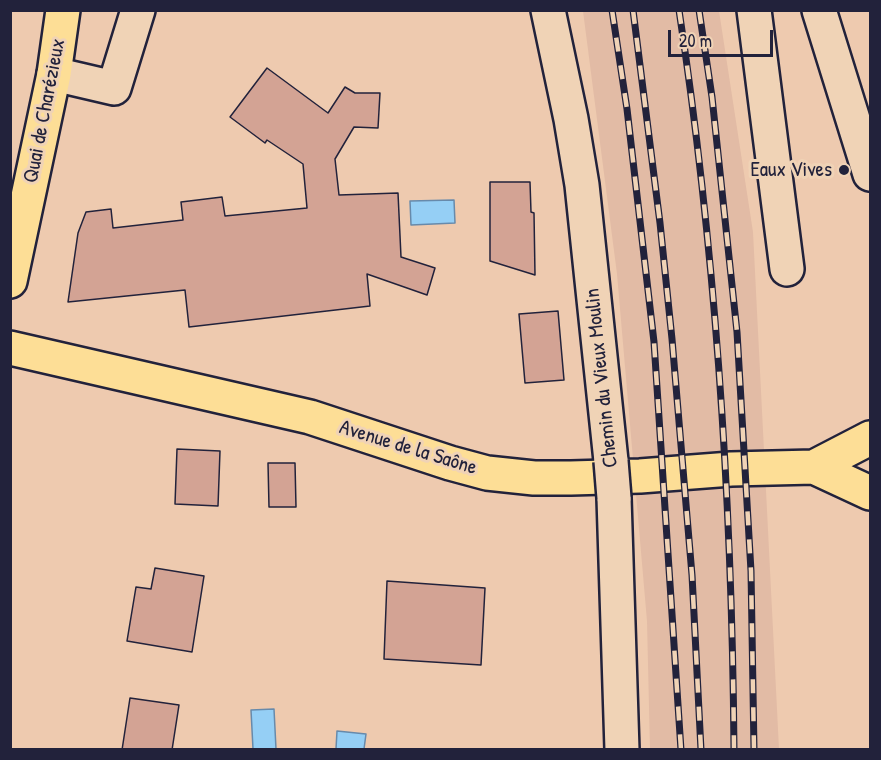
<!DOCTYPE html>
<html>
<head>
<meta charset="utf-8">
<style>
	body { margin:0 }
	#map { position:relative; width:881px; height:760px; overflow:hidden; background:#eecaaf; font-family:"Patrick Hand",sans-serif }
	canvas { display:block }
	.frame { position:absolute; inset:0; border:12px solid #22223b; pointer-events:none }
	.scale { position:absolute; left:668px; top:30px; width:105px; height:27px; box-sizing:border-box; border:3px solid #22223b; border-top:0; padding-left:8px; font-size:18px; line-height:21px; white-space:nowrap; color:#22223b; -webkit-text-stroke:4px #f0d3b6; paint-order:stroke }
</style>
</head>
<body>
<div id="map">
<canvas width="881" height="760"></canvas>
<div class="frame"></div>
<div class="scale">20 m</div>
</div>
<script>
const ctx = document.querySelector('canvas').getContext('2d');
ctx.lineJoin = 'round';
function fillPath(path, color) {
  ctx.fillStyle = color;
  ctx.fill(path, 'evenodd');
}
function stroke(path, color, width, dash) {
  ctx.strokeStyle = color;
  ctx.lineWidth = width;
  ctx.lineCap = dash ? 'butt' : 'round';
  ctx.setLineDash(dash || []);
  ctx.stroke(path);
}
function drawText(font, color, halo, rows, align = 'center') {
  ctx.font = font + ' "Patrick Hand",sans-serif';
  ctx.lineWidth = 6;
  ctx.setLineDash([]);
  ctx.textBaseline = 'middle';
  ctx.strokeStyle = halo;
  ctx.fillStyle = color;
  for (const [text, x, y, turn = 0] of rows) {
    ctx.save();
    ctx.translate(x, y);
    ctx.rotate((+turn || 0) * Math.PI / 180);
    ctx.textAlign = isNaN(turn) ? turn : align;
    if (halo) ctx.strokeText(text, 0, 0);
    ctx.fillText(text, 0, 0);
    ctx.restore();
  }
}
const built = new Path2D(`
	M 583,11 L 719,11 L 753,232 L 779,749 L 650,749 L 647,621 L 617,274 Z`);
const water = new Path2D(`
	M 454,200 L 455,223 L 411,225 L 410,201 Z
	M 274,709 L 276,749 L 253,749 L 251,710 Z
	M 337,731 L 366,734 L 364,749 L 336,749 Z`);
const building = new Path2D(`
	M 267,68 L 328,113 L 345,87 L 355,93 L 380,93 L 378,128 L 354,127 L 335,159 L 339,195 L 398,193 L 401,257 L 435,268 L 427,295 L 367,274 L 370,306 L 189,327 L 185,290 L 68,302 L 78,233 L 86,212 L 111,209 L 113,228 L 183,220 L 181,202 L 222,197 L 225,216 L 307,208 L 303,164 L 267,140 L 265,143 L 230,117 Z
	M 490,182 L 530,182 L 531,212 L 534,213 L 535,275 L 490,261 Z
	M 558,311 L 564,380 L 525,383 L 519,314 Z
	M 177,449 L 220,451 L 218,506 L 175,504 Z
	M 268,463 L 295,463 L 296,507 L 269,507 Z
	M 155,568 L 204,576 L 192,652 L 127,641 L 136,587 L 151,589 Z
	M 387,581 L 485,588 L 481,665 L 384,659 Z
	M 130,698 L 179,705 L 172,750 L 122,750 Z`);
const minor = new Path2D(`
	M 548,10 L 571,119 L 582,185 L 611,461
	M 754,10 L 787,269
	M 819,10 L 870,174
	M 54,74 L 114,88 L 138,10
	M 614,498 L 622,750`);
const major = new Path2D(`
	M 10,281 L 54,74 L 63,10
	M 10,348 L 310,417 L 450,463 L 487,473 L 534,478 L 571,478 L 640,476 L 731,469 L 814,467 L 870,493
	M 814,467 L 870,438`);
const rail = new Path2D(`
	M 612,10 L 627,109 L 654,342 L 681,750
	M 633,10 L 660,223 L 672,339 L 692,575 L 701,750
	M 679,10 C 716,255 732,502 734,750
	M 699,10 L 712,97 L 737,332 L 751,571 L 754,750`);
const minorBridge = new Path2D(`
	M 611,461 L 614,498`);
const markers = [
	[844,170,6,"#22223b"]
];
const streetNames = [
	["Quai de Charézieux",45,111,-79],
	["Chemin du Vieux Moulin",602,378,-96],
	["Avenue de la Saône",408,448,17]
];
const poiNames = [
	["Eaux Vives",832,170]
];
fillPath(built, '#e2bba5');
fillPath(water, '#95cff5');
stroke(water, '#678aab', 1.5);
fillPath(building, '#d3a394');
stroke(building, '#22223b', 1.5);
stroke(minor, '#22223b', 38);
stroke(major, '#22223b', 38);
stroke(minor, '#f0d3b6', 33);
stroke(major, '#fdde96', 33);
stroke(rail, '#22223b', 7);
stroke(rail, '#f0d3b6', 4.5, [14]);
stroke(minorBridge, '#22223b', 38, []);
stroke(minorBridge, '#f0d3b6', 33);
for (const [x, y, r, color] of markers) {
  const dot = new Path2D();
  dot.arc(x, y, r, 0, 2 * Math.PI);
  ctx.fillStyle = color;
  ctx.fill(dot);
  stroke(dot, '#f0d3b6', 2);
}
drawText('21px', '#22223b', '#f0d3b6', streetNames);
drawText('21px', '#22223b', '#f0d3b6', poiNames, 'right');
</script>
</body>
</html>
